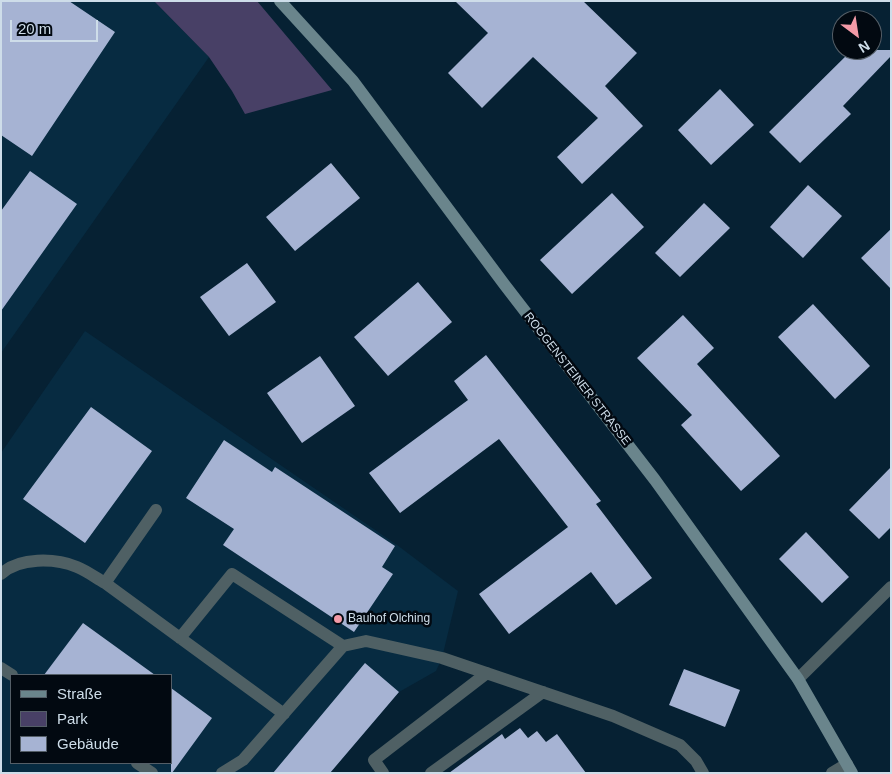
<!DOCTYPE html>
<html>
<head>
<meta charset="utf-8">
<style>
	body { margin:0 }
	#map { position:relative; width:892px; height:774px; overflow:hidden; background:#062133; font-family:Arial,sans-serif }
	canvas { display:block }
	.frame { position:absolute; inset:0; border:2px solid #cedde9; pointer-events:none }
	.legend { position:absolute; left:10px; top:674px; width:162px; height:90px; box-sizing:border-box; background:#020911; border:1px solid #545e67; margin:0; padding:6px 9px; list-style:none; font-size:15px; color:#cedde9 }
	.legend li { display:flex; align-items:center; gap:10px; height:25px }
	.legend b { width:25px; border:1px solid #545e67 }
	.north { position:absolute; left:832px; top:10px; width:50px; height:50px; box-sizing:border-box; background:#020911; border:1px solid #545e67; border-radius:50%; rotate:149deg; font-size:14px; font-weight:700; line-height:20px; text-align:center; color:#cedde9 }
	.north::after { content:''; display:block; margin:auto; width:18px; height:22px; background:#f39aa7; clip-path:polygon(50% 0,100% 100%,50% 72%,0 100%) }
	.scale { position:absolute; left:10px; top:20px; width:88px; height:22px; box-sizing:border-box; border:2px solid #cedde9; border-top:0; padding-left:6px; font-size:15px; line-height:18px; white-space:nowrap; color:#cedde9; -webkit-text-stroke:4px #020911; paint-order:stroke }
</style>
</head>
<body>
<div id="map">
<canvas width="892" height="774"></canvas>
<div class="frame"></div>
<ul class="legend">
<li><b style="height:6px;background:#6a858c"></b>Straße</li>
<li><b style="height:14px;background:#484066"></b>Park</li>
<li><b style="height:14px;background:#a6b3d3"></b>Gebäude</li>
</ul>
<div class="north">N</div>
<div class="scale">20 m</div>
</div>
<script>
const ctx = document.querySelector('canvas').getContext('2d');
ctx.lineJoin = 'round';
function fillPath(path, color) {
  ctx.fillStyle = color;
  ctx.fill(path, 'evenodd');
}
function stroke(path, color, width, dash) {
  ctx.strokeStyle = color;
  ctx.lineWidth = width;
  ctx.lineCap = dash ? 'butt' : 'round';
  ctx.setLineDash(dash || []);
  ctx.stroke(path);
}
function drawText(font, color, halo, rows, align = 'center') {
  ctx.font = font + ' Arial,sans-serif';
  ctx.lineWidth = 5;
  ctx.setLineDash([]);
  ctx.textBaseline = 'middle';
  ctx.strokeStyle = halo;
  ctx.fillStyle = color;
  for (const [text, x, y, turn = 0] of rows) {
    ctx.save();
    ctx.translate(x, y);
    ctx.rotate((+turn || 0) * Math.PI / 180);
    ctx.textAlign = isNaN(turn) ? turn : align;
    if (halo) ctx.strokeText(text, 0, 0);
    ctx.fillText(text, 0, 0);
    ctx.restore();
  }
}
const built = new Path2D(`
	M 1,1 L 154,1 L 209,57 L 1,353 Z
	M 85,331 L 397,545 L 458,591 L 442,658 L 436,671 L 399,692 L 330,773 L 1,773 L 1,453 ZM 11,675 L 171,675 L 171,763 L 11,763 Z`);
const green = new Path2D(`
	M 154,1 L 257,1 L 332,90 L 245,114 L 232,91 L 209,57 Z`);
const building = new Path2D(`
	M 1,1 L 69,1 L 115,32 L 32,156 L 1,135 Z
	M 455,1 L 583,1 L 637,53 L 605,86 L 643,126 L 582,184 L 557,157 L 598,118 L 533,57 L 482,108 L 448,73 L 488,33 Z
	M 852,50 L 891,50 L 891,56 L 843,106 L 851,114 L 800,163 L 769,132 Z
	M 720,89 L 754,125 L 711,165 L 678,130 Z
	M 331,163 L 360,198 L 295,251 L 266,217 Z
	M 30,171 L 77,204 L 1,311 L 1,211 Z
	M 808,185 L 842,216 L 803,258 L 770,227 Z
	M 612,193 L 644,227 L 572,294 L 540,260 Z
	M 704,203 L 730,228 L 680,277 L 655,253 Z
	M 891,229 L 891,289 L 861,258 Z
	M 247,263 L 276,302 L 229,336 L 200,297 Z
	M 418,282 L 452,322 L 388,376 L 354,337 Z
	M 813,304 L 870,366 L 835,399 L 778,337 Z
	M 683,315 L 714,348 L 697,364 L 780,456 L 741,491 L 681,425 L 692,415 L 637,358 Z
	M 486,355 L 601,501 L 596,504 L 652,578 L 616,605 L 591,572 L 509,634 L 479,594 L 568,527 L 499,439 L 400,513 L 369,473 L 468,400 L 454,381 Z
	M 320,356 L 355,406 L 302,443 L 267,393 Z
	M 91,407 L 152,451 L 85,543 L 23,499 Z
	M 224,440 L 272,472 L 275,467 L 395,546 L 382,567 L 393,574 L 354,632 L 223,545 L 234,529 L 186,498 Z
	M 891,467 L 891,527 L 879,539 L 849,510 Z
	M 806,532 L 849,577 L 822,603 L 779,559 Z
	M 83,623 L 155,675 L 44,675 Z
	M 365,663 L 399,692 L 330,773 L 273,773 Z
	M 684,669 L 740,690 L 725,727 L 669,705 Z
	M 171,688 L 212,718 L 172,773 L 171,773 Z
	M 520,728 L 528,738 L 537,731 L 546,742 L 557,734 L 586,773 L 449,773 L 502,734 L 505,739 Z`);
const lane = new Path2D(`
	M 156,510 L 105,583 L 284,714
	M 1,574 C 19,557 55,558 77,567 C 87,571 96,578 105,583
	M 180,638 L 232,574 L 343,646
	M 1,668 L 12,675
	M 137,763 L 152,773
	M 222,773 L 243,760 L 343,646 L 366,641 L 442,658 L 613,716 L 680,745 L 696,761 L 703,773
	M 383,773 L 374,760 L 487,673
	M 431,773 L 543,692`);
const street = new Path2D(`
	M 798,679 L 891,587
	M 832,773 L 847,764`);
const secondary = new Path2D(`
	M 280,1 L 353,81 L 504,284 L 655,480 L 798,679 L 852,773`);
const markers = [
	[338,619,5,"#f39aa7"]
];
const streetNames = [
	["ROGGENSTEINER STRASSE",577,379,52]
];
const poiNames = [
	["Bauhof Olching",348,619]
];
fillPath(built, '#072b41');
fillPath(green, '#484066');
fillPath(building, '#a6b3d3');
stroke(lane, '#4f6064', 12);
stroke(street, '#4f6064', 12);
stroke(secondary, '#6a858c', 12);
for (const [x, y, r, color] of markers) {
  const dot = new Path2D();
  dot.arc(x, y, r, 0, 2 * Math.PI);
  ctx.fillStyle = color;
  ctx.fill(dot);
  stroke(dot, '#020911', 2);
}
drawText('12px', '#cedde9', '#020911', streetNames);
drawText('12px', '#cedde9', '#020911', poiNames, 'left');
</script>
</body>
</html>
